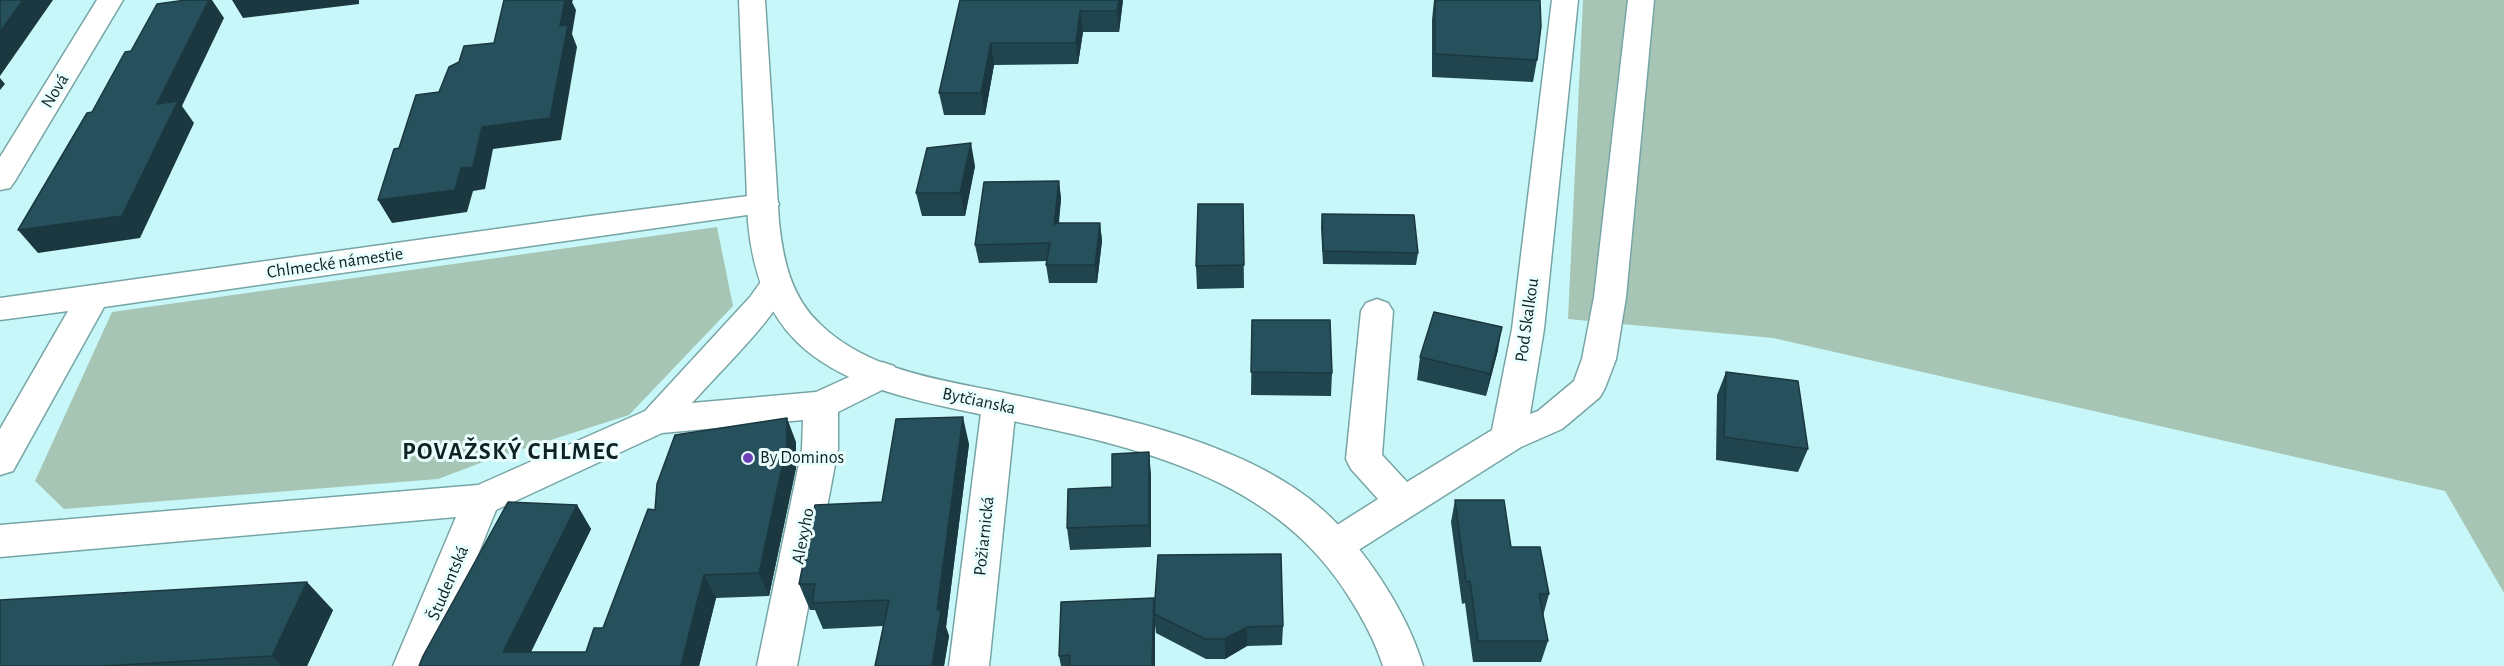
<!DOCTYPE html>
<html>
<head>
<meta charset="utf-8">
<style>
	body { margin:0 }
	canvas { display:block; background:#c7f7f8 }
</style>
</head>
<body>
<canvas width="2504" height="666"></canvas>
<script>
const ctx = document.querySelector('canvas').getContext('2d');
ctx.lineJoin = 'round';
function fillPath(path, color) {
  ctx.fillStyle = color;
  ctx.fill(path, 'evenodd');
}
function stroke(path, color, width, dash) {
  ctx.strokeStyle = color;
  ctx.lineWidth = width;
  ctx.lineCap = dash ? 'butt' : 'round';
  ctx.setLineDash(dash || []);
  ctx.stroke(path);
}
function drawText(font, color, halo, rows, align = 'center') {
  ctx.font = font + ' "Alegreya Sans",sans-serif';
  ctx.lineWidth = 6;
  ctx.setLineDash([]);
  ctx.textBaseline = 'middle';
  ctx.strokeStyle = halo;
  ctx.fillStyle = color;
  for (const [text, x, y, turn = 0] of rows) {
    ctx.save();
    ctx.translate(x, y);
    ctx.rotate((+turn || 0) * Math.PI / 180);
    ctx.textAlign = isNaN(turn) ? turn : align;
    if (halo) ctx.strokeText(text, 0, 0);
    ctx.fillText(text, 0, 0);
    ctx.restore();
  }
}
const green = new Path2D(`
	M 1583,0 L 2504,0 L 2504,593 L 2445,491 L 1773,338 L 1568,319 Z
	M 717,227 L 733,306 L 629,415 L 491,459 L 438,479 L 64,509 L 35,481 L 112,312 Z`);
const minor = new Path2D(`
	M 97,0 L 123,0 L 15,181 L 10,188 L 0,190 L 0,157 Z
	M 1552,0 L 1578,0 L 1544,329 L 1530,414 L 1538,411 L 1574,381 L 1582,359 L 1594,297 L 1628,0 L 1654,0 L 1626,297 L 1616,359 L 1605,388 L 1600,397 L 1562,429 L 1521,447 L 1349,556 L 1336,561 L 1323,556 L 1317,545 L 1323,534 L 1378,499 L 1351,469 L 1346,459 L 1361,311 L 1366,303 L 1377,299 L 1388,303 L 1393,311 L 1382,455 L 1407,482 L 1492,430 L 1512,329 Z
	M 764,194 L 775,197 L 779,204 L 775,211 L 104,307 L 13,471 L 0,475 L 0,429 L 68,311 L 0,320 L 0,298 L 590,216 Z
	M 776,273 L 787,276 L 792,284 C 766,328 726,365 692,403 L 816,392 L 882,362 L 894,366 L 899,375 L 894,384 L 838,412 L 838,449 L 797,666 L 757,666 L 802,449 L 803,420 L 662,433 L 496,510 L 433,666 L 393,666 L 456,517 L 0,557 L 0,525 L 478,485 L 645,411 L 750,297 L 765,276 Z
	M 999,392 L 1011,396 L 1016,405 L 989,666 L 949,666 L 982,405 L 987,396 Z`);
const major = new Path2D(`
	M 739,0 L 765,0 L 779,222 C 783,260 791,297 820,324 C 866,369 935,379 995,391 C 1099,413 1244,438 1324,511 C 1347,532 1365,555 1382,581 C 1399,607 1414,636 1423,666 L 1383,666 C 1375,641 1363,619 1349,597 C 1268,465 1109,442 970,412 C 912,400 840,385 796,341 C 764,309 752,265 748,222 Z`);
const wall = new Path2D(`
	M 960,0 L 1123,0 L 1119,32 L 1083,32 L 1078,64 L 994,65 L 985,115 L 944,115 L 939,93 Z
	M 1434,0 L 1537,60 L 1533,82 L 1432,77 L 1432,20 Z
	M 975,166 L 965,216 L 922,216 L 916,193 Z
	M 1059,181 L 1061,199 L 1059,223 L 1100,223 L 1102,241 L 1097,283 L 1049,283 L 1046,265 L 1047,261 L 979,263 L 975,245 Z
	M 1243,204 L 1244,288 L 1197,289 L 1196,266 Z
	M 1322,214 L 1418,253 L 1416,265 L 1323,264 L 1321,227 Z
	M 1252,320 L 1332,373 L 1331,396 L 1251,395 Z
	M 1498,350 L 1486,396 L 1417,380 L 1420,357 Z
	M 1726,372 L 1808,449 L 1798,472 L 1716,460 L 1717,395 Z
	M 796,442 L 796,468 L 769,596 L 716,598 L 699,666 L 419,666 L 577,505 L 591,529 L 531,652 L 586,652 L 603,628 L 655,510 Z
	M 969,444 L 946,627 L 949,636 L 944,666 L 875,666 L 883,626 L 823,629 L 815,610 L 810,610 L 799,584 L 882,502 Z
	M 1151,474 L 1151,547 L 1070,550 L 1067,528 L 1112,487 Z
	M 1455,500 L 1549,594 L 1543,616 L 1548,641 L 1541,662 L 1473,662 L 1465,603 L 1462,604 L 1451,522 Z
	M 1154,598 L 1155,607 L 1283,626 L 1282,645 L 1247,646 L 1225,659 L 1206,659 L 1156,633 L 1155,625 L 1155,666 L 1061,666 L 1059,656 Z
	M 333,610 L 307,666 L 0,666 Z`);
const shadedWall = new Path2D(`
	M 23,0 L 53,0 L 0,76 L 0,32 Z
	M 209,0 L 212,0 L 224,18 L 182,106 L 194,123 L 140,238 L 38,253 L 18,230 L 157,104 Z
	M 232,0 L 359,0 L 359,4 L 243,18 Z
	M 565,0 L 573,0 L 572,2 L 576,10 L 572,34 L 577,47 L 561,140 L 493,149 L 485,189 L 473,191 L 467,212 L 392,223 L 378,200 L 461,168 L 482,127 L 560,26 Z
	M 1119,0 L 1123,0 L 1119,32 L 1117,11 Z
	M 1080,11 L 1083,32 L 1078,64 L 1076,43 Z
	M 991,43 L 994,65 L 985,115 L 981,93 Z
	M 0,78 L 5,84 L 0,90 Z
	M 971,143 L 975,166 L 965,216 L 960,193 Z
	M 1059,181 L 1061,199 L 1056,243 L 1054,225 Z
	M 1100,223 L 1102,241 L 1097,283 L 1095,265 Z
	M 1502,327 L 1498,350 L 1486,396 L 1490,374 Z
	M 963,417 L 969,444 L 946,627 L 949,636 L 944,666 L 932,666 L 937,610 Z
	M 787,418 L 796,442 L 796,468 L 769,596 L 759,573 Z
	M 1149,452 L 1151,474 L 1151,547 L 1149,525 Z
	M 577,505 L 591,529 L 524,666 L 503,652 Z
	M 704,575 L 716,598 L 699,666 L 681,666 Z
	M 307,582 L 333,610 L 307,666 L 282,666 L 272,656 Z
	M 1154,598 L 1156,614 L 1154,614 L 1155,625 L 1155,666 L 1152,666 Z
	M 1247,627 L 1247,646 L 1225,659 L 1225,639 Z`);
const building = new Path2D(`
	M 0,0 L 23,0 L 0,32 Z
	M 186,0 L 209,0 L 157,104 L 178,101 L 122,216 L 18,230 L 87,113 L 92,112 L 125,52 L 131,51 L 157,4 Z
	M 504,0 L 565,0 L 560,26 L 568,25 L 550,118 L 482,127 L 473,167 L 461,168 L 455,190 L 378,200 L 394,149 L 399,148 L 416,95 L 439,92 L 449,67 L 459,62 L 464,46 L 494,43 Z
	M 960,0 L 1119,0 L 1117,11 L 1080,11 L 1076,43 L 991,43 L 981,93 L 939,93 Z
	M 1435,0 L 1540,0 L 1541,26 L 1537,60 L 1435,54 Z
	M 971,143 L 960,193 L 916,193 L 927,148 Z
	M 1059,181 L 1054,225 L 1054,223 L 1100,223 L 1095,265 L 1046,265 L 1050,243 L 975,245 L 984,182 Z
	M 1198,204 L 1243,204 L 1244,265 L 1196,266 Z
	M 1322,214 L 1414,215 L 1418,253 L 1323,251 Z
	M 1434,312 L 1502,327 L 1490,374 L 1420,357 Z
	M 1252,320 L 1330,320 L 1332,373 L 1251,372 Z
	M 1726,372 L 1798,381 L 1808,449 L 1724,437 Z
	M 963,417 L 937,610 L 941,610 L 932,666 L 875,666 L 889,600 L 812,603 L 815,584 L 799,584 L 815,505 L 882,502 L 896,419 Z
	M 787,418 L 787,445 L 759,573 L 704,575 L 681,666 L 419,666 L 423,656 L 508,502 L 577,505 L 503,652 L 586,652 L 594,628 L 603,628 L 648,509 L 655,510 L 657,484 L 675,435 Z
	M 1149,452 L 1149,525 L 1067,528 L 1068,489 L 1112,487 L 1112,454 Z
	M 1455,500 L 1504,500 L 1511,547 L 1540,547 L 1549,594 L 1539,594 L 1548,641 L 1478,641 L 1470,581 L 1466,582 Z
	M 1281,554 L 1283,626 L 1247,627 L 1225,639 L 1205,639 L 1154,614 L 1158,555 Z
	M 307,582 L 272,656 L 104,666 L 0,666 L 0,600 Z
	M 1154,598 L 1152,666 L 1069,666 L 1070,655 L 1059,656 L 1061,602 Z`);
const markers = [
	[748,458,6,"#6b40b7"]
];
const streetNames = [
	["Nová",55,91,-59],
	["Chlmecké námestie",335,263,-8],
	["Pod Skalkou",1527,320,-82],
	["Bytčianska",979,401,12],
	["Alexyho",803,536,-79],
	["Požiarnická",984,536,-84],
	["Študentská",448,583,-67]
];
const poiNames = [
	["By Dominos",760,458]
];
const districtNames = [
	["POVAŽSKÝ CHLMEC",511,452]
];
fillPath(green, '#a7c5b4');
stroke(minor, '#77a5a6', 3);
stroke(major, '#77a5a6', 3);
fillPath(minor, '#fff');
fillPath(major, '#fff');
fillPath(wall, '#21454e');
fillPath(shadedWall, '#1b3840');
fillPath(building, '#26505b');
stroke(building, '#1b3840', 1.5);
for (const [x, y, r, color] of markers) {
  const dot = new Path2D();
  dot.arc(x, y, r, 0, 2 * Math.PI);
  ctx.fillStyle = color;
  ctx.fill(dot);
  stroke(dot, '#ebfefe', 2);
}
drawText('18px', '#0f2223', '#ebfefe', streetNames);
drawText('18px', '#0f2223', '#ebfefe', poiNames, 'left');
ctx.letterSpacing = '1.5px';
drawText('bold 24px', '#0f2223', '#ebfefe', districtNames);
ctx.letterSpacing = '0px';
</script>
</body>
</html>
